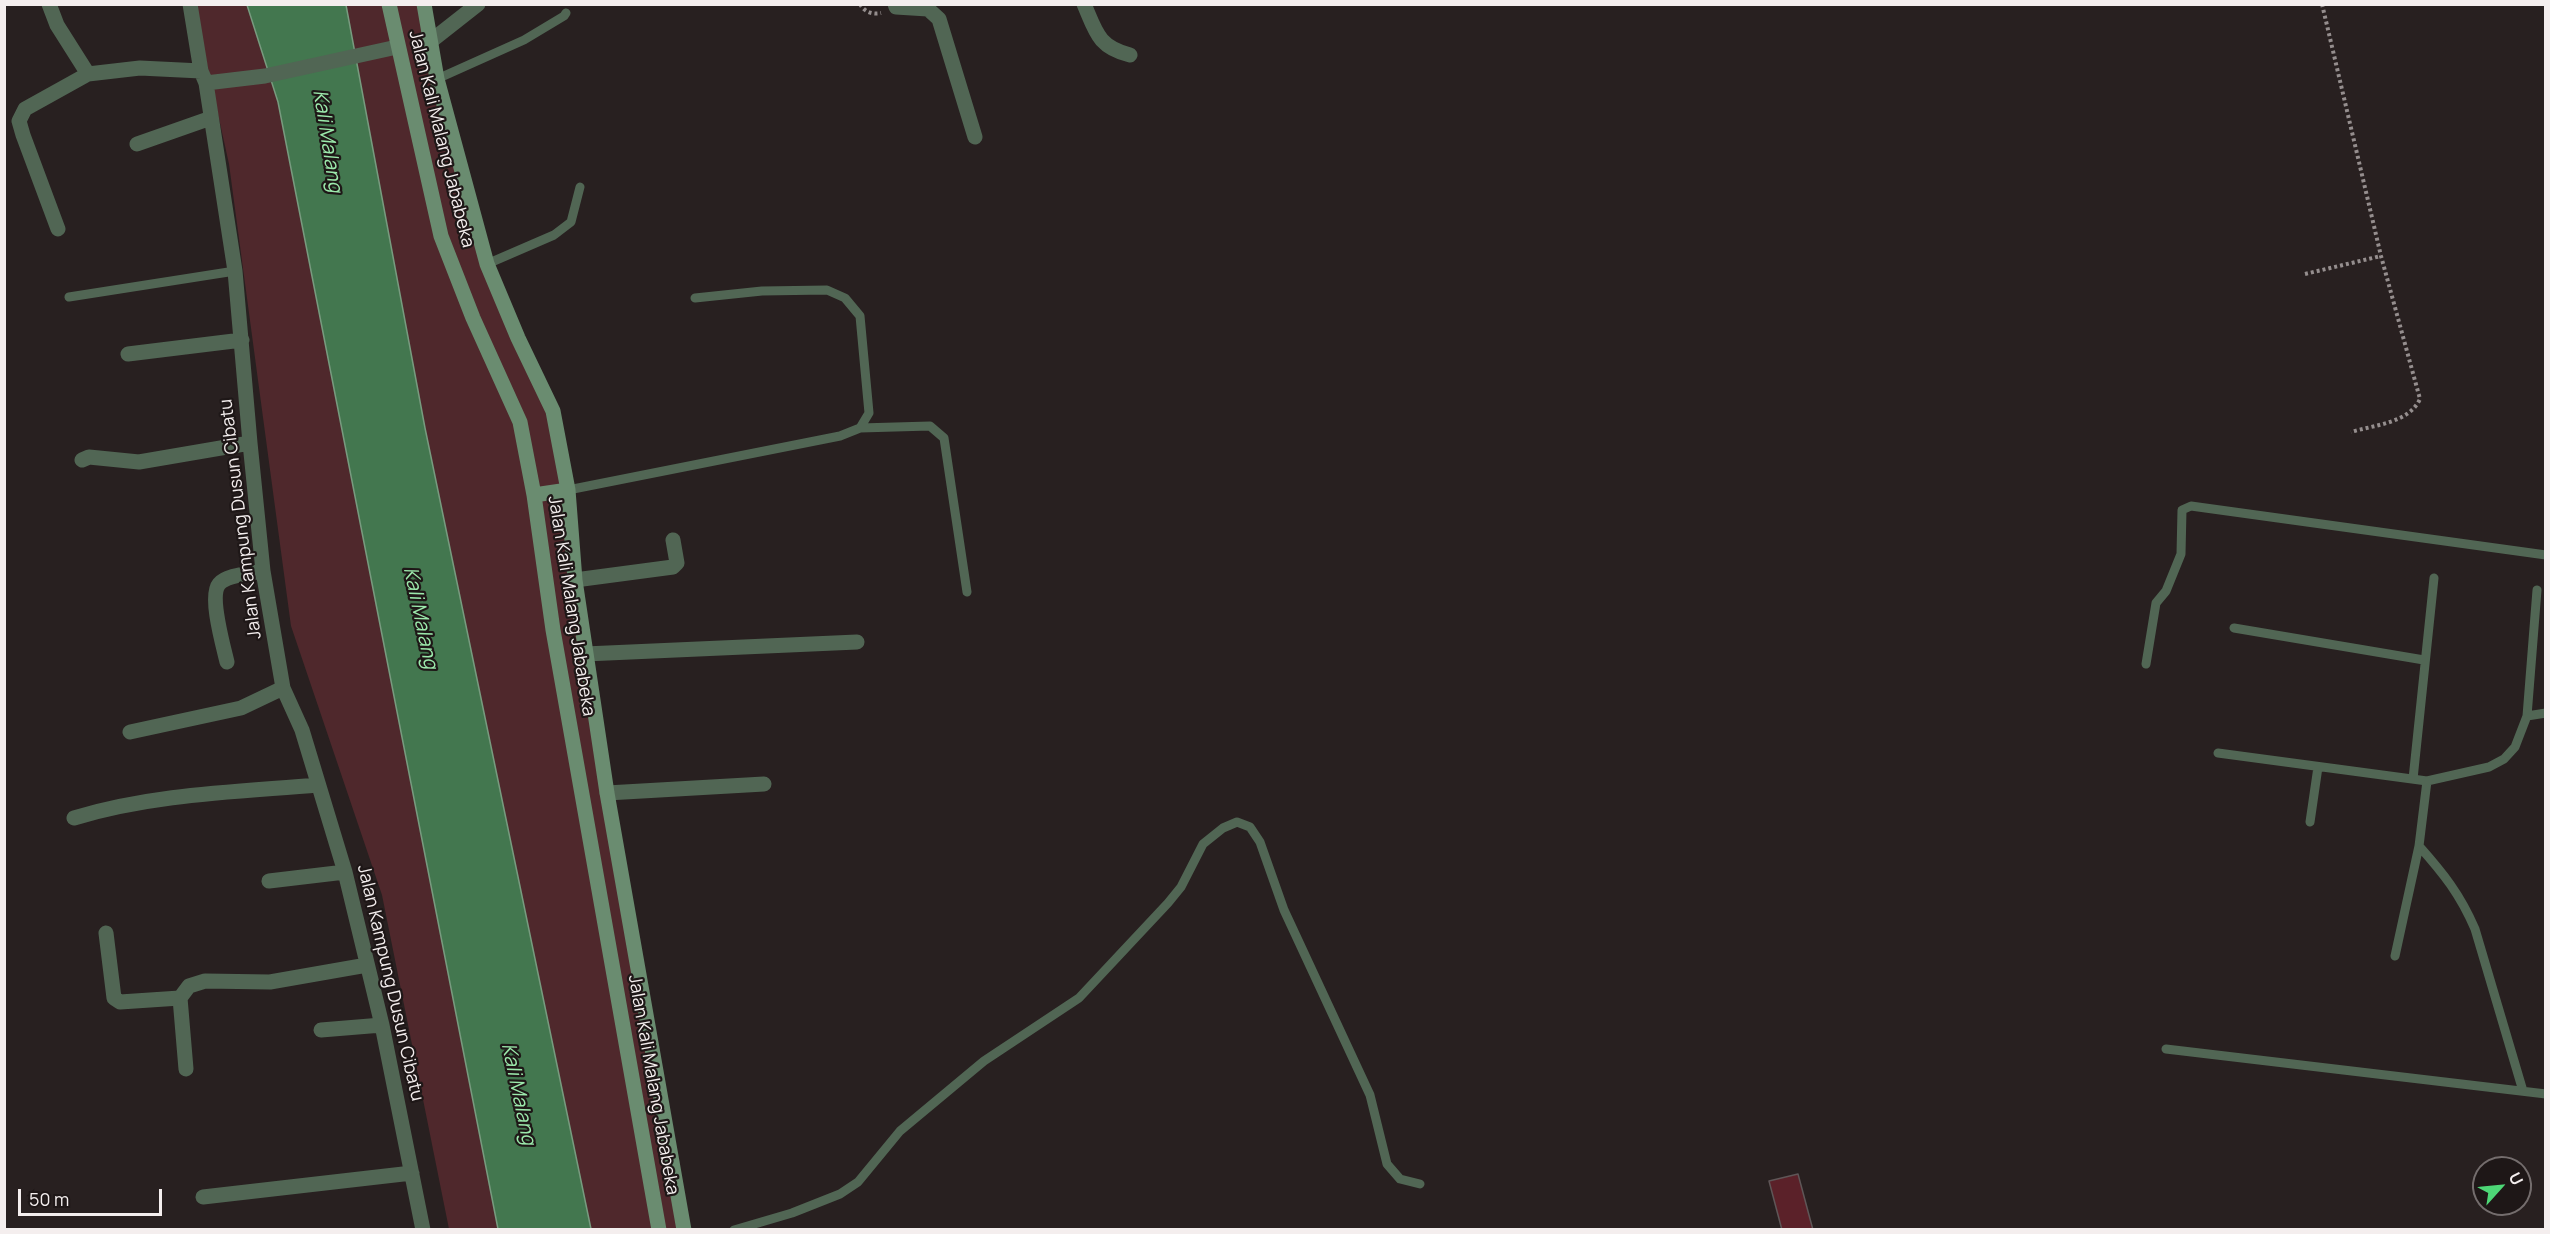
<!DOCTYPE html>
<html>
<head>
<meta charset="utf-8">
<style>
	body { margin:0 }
	#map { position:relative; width:2550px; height:1234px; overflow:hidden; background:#282020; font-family:Manrope,sans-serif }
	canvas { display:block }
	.frame { position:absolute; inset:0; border:6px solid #f4eeee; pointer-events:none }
	.north { position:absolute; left:2472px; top:1156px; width:60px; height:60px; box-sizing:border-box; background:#1e1717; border:2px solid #746d6d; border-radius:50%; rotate:63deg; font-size:16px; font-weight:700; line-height:24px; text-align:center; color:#f4eeee }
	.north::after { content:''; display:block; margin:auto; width:21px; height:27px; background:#4dd676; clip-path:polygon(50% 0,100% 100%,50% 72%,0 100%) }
	.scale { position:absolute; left:18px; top:1189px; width:144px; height:27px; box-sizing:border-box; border:3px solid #f4eeee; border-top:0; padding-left:8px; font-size:18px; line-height:21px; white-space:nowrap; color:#f4eeee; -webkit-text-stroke:4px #1e1717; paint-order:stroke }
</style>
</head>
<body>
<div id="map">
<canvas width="2550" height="1234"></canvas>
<div class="frame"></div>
<div class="north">U</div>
<div class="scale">50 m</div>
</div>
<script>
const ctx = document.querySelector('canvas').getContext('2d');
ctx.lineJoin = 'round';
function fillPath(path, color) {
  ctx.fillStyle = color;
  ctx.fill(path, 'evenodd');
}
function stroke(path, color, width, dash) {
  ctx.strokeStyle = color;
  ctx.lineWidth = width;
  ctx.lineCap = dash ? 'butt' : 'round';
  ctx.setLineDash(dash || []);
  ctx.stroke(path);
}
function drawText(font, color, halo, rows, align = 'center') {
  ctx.font = font + ' Manrope,sans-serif';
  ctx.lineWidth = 4.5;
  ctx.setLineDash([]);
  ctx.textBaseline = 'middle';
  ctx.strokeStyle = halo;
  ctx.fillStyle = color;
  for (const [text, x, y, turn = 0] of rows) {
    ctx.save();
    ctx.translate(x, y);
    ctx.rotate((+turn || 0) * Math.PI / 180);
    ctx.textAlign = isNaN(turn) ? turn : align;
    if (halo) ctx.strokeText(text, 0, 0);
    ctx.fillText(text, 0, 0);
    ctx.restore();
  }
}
const green = new Path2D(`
	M 194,5 L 247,5 L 278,102 L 498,1229 L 449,1229 L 382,895 L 291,626 L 229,164 Z
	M 346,5 L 424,5 L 487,264 L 553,411 L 575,580 L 684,1229 L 591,1229 L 425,428 Z`);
const water = new Path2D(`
	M 247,5 L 346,5 L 425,428 L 591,1229 L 498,1229 L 278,102 Z`);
const building = new Path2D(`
	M 1798,1174 L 1813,1230 L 1782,1230 L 1769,1181 Z`);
const path = new Path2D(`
	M 860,4 C 864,12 873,15 881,13
	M 2322,4 L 2381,256 L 2420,399 C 2409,423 2374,425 2351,432
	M 2305,274 L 2381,256`);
const service = new Path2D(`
	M 437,79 L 524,40 L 564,16 L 566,13
	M 487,264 L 554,235 L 571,222 L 580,187
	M 69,297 L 235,271
	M 860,428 L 930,426 L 944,438 L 967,592
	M 568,490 L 840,436 L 860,428 L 869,413 L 860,316 L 845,298 L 827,290 L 762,291 L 695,298
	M 2234,628 L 2424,660
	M 2146,664 L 2156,603 L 2166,591 L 2181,554 L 2182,510 L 2191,506 L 2546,555
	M 2527,716 L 2537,590
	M 2218,753 L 2427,781 L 2489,767 L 2504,759 L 2515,747 L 2527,716 L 2546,713
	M 2413,779 L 2434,578
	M 2310,822 L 2318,767
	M 2419,846 C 2443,873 2460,894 2475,929 L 2523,1091
	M 2395,956 L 2419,846 L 2427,781
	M 2166,1049 L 2546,1094
	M 734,1230 L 792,1213 L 840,1194 L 858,1182 L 900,1131 L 984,1061 L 1079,998 L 1168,903 L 1181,887 L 1203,844 L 1223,828 L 1237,822 L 1250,827 L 1260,842 L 1284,910 L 1370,1095 L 1387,1164 L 1400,1179 L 1420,1184`);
const minor = new Path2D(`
	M 49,4 L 57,25 L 88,74
	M 190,4 L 201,71 L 206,83 L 235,271 L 250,443 L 263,571 L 283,688 L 302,730 L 345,872 L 382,1025 L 423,1230
	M 895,4 L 896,7 L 928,9 L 939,19 L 975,137
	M 1084,4 C 1096,32 1098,47 1130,55
	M 431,41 L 478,4
	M 206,83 L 265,76 L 397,47
	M 137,144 L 211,118
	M 58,229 L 23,135 L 19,121 L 25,109 L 88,74 L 140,68 L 201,71
	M 128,354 L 242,340
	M 82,460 L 89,457 L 139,462 L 250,443
	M 575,580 L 673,567 L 677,563 L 673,540
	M 585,654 L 857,642
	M 227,662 C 223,645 209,596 219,584 C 227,574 251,574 263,571
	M 130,732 L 241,708 L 283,688
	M 607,793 L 764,784
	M 74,818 C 153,794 236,792 318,785
	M 269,881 L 345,872
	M 106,933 L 114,998 L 120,1002 L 180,998 L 189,986 L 205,981 L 270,982 L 367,965
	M 180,998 L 186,1069
	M 321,1030 L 382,1025
	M 203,1197 L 412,1173`);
const secondary = new Path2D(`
	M 389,4 L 441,236 L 473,318 L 520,422 L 534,495 L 553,630 L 659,1230
	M 424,4 L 437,79 L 487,264 L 518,338 L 553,411 L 568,490 L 575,580 L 607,793 L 684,1230
	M 534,495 L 568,490`);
const streetNames = [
	["Jalan Kali Malang Jababeka",441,139,76],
	["Jalan Kampung Dusun Cibatu",241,519,-97],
	["Jalan Kali Malang Jababeka",571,606,81],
	["Jalan Kampung Dusun Cibatu",390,983,77],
	["Jalan Kali Malang Jababeka",653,1085,80]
];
const waterNames = [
	["Kali Malang",327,141,81],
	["Kali Malang",420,618,78],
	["Kali Malang",518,1094,78]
];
fillPath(green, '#4f282c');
fillPath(water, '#43774f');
stroke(water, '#789b7f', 1.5);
fillPath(building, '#5b2129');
stroke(building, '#5f5657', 1.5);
stroke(path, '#958e8e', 4, [3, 3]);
stroke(service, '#516654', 9);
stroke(minor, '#516654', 15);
stroke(secondary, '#6a8c70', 15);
drawText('18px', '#f4eeee', '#1e1717', streetNames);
drawText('italic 20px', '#9ceaac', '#1e1717', waterNames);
</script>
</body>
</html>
